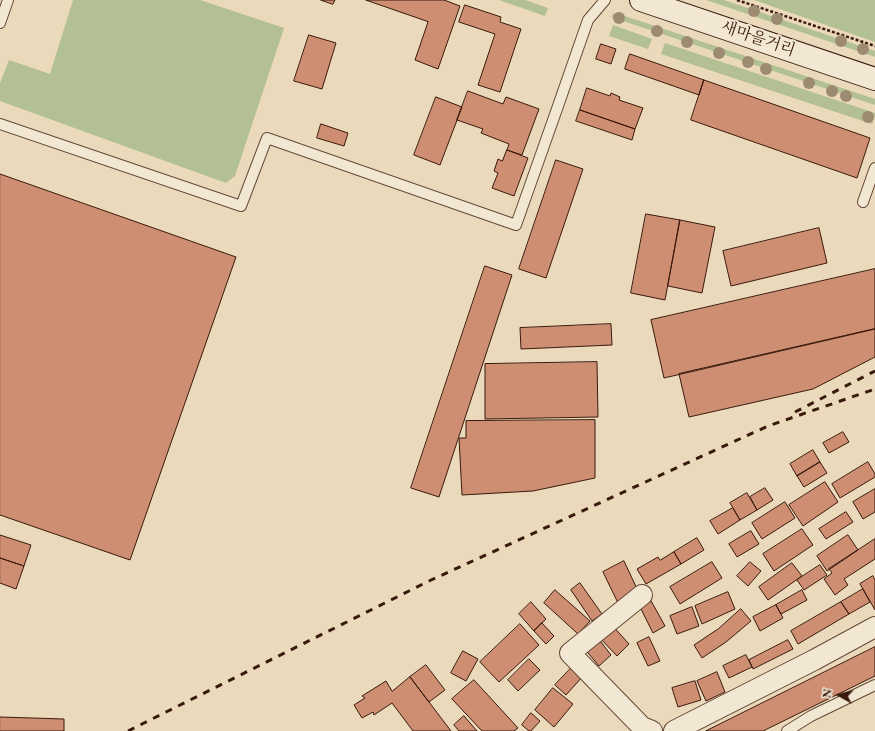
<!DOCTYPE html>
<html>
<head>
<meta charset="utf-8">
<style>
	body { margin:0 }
	#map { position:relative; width:875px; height:731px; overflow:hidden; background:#eadabb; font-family:"EB Garamond",serif }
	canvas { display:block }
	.north { position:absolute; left:819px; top:675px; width:40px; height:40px; -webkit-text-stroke:3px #f1e7d3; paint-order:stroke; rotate:278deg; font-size:11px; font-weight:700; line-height:16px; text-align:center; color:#3a190d }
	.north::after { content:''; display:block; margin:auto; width:14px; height:18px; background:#3a190d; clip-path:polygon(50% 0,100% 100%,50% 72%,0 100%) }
</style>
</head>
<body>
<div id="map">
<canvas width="875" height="731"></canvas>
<div class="north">N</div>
</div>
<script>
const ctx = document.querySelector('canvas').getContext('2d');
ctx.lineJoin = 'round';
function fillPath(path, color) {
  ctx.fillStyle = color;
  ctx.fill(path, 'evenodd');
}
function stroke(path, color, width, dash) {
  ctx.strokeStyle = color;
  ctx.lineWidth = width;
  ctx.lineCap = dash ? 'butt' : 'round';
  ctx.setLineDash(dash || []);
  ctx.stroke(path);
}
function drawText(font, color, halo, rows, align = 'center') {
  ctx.font = font + ' "EB Garamond","Noto Serif KR",serif';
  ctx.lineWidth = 4;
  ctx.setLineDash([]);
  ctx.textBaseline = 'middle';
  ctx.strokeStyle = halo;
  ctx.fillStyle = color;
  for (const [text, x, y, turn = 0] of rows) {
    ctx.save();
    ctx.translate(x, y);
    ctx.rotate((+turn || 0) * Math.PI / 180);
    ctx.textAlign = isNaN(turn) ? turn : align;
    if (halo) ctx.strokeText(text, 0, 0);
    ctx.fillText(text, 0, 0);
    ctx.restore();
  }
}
const green = new Path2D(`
	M 73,0 L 200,0 L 284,28 L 235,176 L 226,183 L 0,101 L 0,83 L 9,60 L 50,74 Z
	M 499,0 L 525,0 L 548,8 L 545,16 Z
	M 706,0 L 724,0 L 875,51 L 875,57 Z
	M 754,0 L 875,0 L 875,42 Z
	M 616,13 L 875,99 L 875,105 L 611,17 L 613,14 Z
	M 613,25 L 652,39 L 648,49 L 609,36 Z
	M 665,43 L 875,113 L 875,116 L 872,124 L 661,54 Z`);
const building = new Path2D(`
	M 321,0 L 335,0 L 333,4 Z
	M 366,0 L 444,0 L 460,6 L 438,69 L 415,60 L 428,22 Z
	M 465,5 L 501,17 L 500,22 L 521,29 L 500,92 L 478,85 L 495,34 L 459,22 Z
	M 309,35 L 336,43 L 322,89 L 294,81 Z
	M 601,44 L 616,49 L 611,64 L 596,59 Z
	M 630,54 L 704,80 L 699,95 L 625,69 Z
	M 704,80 L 870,138 L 857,178 L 691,120 Z
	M 587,88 L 610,96 L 611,93 L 620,97 L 619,100 L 643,108 L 635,129 L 580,110 Z
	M 468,91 L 503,104 L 506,97 L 539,109 L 522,155 L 507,150 L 509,144 L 481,133 L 483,129 L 457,120 Z
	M 436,97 L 462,107 L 440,165 L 414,155 Z
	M 580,110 L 635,129 L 632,140 L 576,121 Z
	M 321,124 L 348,133 L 344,146 L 317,138 Z
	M 507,150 L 528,158 L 514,196 L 492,188 L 498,173 L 494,171 L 498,159 L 502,161 Z
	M 556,160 L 583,169 L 546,278 L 519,269 Z
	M 0,174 L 236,257 L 130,560 L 0,515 Z
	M 646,214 L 680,220 L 665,300 L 631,293 Z
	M 680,220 L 715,227 L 702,293 L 668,286 Z
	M 819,228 L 827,263 L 731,286 L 723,251 Z
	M 485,266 L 512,275 L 439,497 L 411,488 Z
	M 875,269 L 875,329 L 664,378 L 651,320 Z
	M 611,324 L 612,345 L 521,349 L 520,328 Z
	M 875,329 L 875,357 L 813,389 L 689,417 L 679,374 Z
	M 597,362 L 598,417 L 485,419 L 485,364 Z
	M 595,420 L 595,478 L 533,491 L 462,495 L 459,438 L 466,438 L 466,421 Z
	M 843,432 L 849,442 L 829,453 L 823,443 Z
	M 813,450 L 820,462 L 797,476 L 790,464 Z
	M 820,462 L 827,473 L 804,487 L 797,476 Z
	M 868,462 L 875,474 L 875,477 L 840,498 L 832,484 Z
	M 825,482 L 838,502 L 803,526 L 789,505 Z
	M 765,488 L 773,500 L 757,510 L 750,497 Z
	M 875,489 L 875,512 L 863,519 L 853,502 Z
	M 747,493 L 757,510 L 740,520 L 730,503 Z
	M 785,502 L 795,518 L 762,539 L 752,523 Z
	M 733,508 L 740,520 L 718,534 L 710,521 Z
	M 846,512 L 853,522 L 826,539 L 819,529 Z
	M 802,529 L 813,545 L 774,571 L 763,554 Z
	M 751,531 L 759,544 L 737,557 L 729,544 Z
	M 0,535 L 31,545 L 24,566 L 0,558 Z
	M 848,535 L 858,550 L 827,571 L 817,556 Z
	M 697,538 L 704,550 L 681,564 L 674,552 Z
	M 875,539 L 875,559 L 844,579 L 848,585 L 835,595 L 824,579 L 832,573 L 829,569 Z
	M 674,552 L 681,564 L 646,584 L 637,569 L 658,557 L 660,560 Z
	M 0,558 L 24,566 L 16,589 L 0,583 Z
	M 624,561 L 638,591 L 619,605 L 603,572 Z
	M 712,562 L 722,578 L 680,604 L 670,587 Z
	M 750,562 L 761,571 L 748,586 L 737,576 Z
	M 792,563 L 802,576 L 768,600 L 759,587 Z
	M 820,565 L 827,575 L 804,590 L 797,580 Z
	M 873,576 L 875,580 L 875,610 L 860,584 Z
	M 580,583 L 602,614 L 592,621 L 571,590 Z
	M 863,589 L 870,602 L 849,614 L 841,602 Z
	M 555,590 L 590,621 L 578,634 L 544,603 Z
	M 802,590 L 807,600 L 781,614 L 776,605 Z
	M 728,592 L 735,609 L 702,624 L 695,606 Z
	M 650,599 L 665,626 L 653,633 L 639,605 Z
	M 531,602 L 546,619 L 534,631 L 519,614 Z
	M 841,602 L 849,614 L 798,644 L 791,631 Z
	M 776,605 L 783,618 L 760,631 L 753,617 Z
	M 692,607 L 699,626 L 677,634 L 670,616 Z
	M 741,609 L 751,621 L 726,642 L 702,658 L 694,645 L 718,629 Z
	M 542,623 L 554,636 L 546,644 L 534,631 Z
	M 520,624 L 539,645 L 499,682 L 480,662 Z
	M 611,624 L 629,644 L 617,656 L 598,636 Z
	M 597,637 L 611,655 L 599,666 L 584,648 Z
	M 649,637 L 660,661 L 648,666 L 637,643 Z
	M 788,640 L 793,649 L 753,669 L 749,660 Z
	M 875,647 L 875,676 L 763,731 L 706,731 Z
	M 463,651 L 478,659 L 466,681 L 451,673 Z
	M 746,655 L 752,667 L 729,678 L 723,666 Z
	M 529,659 L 540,670 L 518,691 L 508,680 Z
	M 426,665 L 445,690 L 429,702 L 410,677 Z
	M 574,665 L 584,675 L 566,695 L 555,685 Z
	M 717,672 L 725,692 L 706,701 L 697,681 Z
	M 410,677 L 429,702 L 451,731 L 413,731 L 392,703 L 374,715 L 373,712 L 362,718 L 354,705 L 365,698 L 362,696 L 386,681 L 392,691 Z
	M 474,680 L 518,728 L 514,731 L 482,731 L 452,699 Z
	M 695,681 L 701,700 L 678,707 L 672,688 Z
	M 553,688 L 573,704 L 554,727 L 535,710 Z
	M 531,713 L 540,721 L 531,731 L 529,731 L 522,725 Z
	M 464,716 L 477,731 L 459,731 L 454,725 Z
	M 0,717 L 64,719 L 64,731 L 0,731 Z`);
const path = new Path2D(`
	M 737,0 L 875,46`);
const lane = new Path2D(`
	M 0,23 L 8,0
	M 0,124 L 241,206 L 267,138 L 516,225 L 558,106 L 588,20 L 605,0
	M 863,202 L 875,168
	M 787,731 L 811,716 L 875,685`);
const street = new Path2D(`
	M 642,595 L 570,653 L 642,727 L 652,731
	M 674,731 L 814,660 L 875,627`);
const secondary = new Path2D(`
	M 641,0 L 875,79`);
const rail = new Path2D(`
	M 795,412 L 875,371
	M 128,731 L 429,581 L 768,426 L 875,389`);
const trees = [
	[754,11],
	[619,18],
	[777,19],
	[657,31],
	[841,41],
	[687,42],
	[863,49],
	[719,53],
	[748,62],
	[766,69],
	[809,83],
	[832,91],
	[846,96],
	[868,117]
];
const streetNames = [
	["새마을거리",758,39,19]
];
fillPath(green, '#b2c093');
fillPath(building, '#cd8e72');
stroke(building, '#3a190d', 1);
stroke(lane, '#664938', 12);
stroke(street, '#664938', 22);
stroke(secondary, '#3a190d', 24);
stroke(path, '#3a190d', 2.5, [3, 2]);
stroke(lane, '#f1e7d3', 10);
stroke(street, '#f1e7d3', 20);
stroke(secondary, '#f1e7d3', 22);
stroke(rail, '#3a190d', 3, [7, 7]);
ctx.fillStyle = '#9d8b71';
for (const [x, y] of trees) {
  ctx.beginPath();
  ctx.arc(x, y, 6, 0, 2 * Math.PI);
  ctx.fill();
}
drawText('16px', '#3a190d', '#f1e7d3', streetNames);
</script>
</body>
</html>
